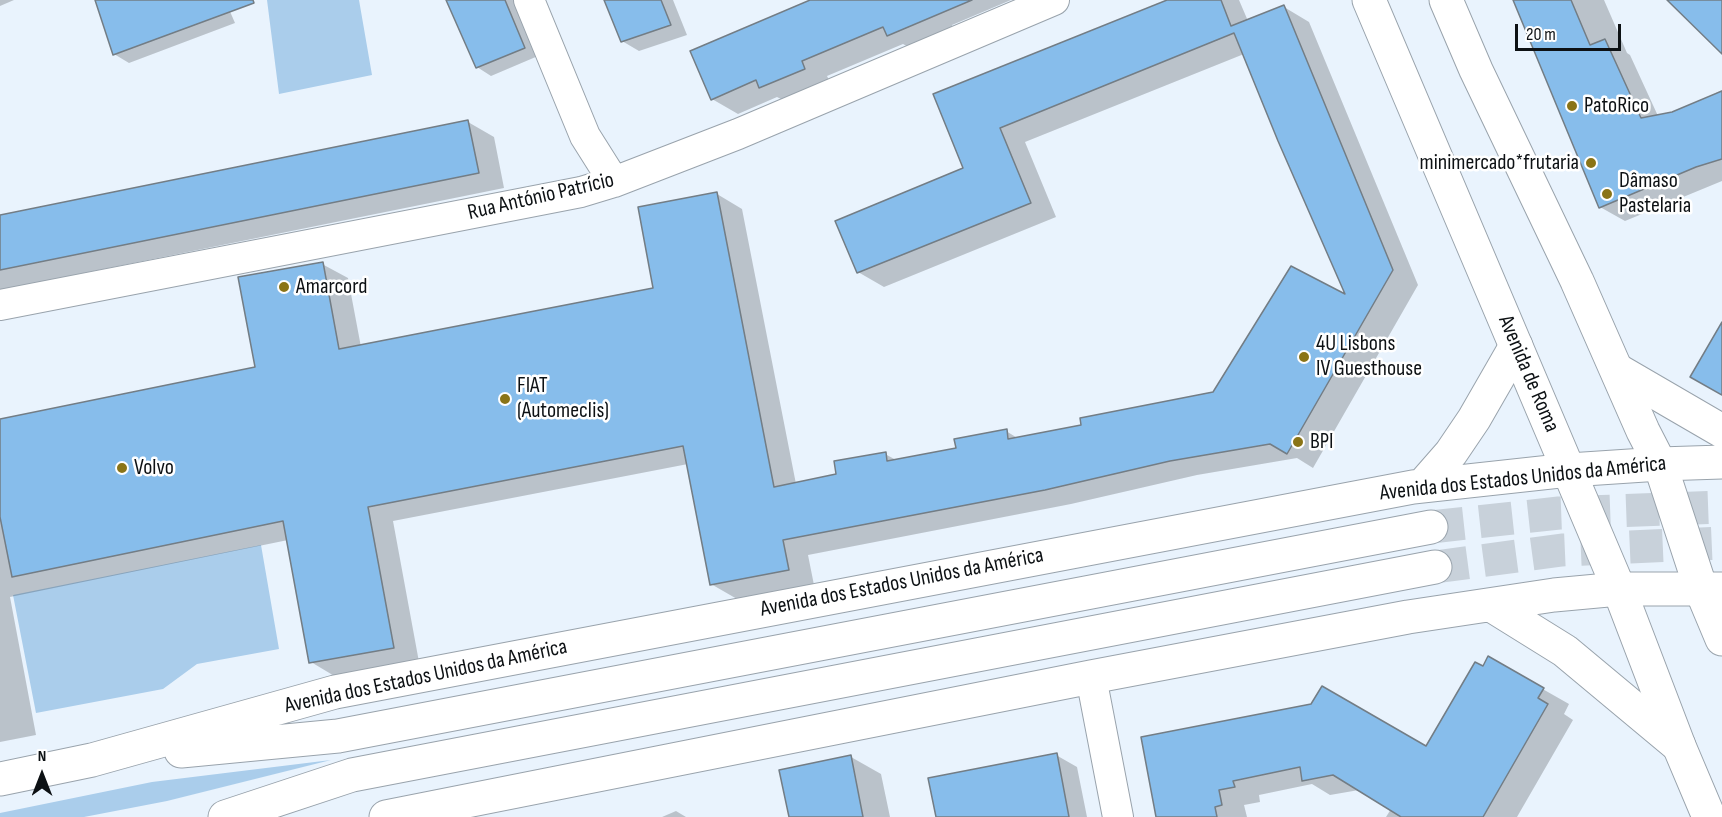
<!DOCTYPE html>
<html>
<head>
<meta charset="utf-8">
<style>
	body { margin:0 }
	#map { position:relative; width:1722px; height:817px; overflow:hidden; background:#e9f3fd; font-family:"Sofia Sans Condensed",sans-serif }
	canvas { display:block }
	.north { position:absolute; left:12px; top:745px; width:60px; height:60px; -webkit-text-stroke:4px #fff; paint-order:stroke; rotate:0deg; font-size:16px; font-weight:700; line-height:24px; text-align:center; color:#0d1114 }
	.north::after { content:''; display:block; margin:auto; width:21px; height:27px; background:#0d1114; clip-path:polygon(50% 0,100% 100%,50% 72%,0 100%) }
	.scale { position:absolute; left:1515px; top:24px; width:106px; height:27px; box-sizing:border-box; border:3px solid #0d1114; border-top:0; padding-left:8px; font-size:18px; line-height:21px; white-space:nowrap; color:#0d1114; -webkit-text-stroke:4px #fff; paint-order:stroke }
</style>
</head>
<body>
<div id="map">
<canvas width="1722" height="817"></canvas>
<div class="north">N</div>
<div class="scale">20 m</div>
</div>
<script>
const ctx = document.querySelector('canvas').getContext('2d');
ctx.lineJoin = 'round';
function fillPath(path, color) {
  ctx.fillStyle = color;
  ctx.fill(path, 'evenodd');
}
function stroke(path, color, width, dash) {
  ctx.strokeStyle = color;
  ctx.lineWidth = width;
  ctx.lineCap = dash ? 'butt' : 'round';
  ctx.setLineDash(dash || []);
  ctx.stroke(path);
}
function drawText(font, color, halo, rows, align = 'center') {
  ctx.font = font + ' "Sofia Sans Condensed",sans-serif';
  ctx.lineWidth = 5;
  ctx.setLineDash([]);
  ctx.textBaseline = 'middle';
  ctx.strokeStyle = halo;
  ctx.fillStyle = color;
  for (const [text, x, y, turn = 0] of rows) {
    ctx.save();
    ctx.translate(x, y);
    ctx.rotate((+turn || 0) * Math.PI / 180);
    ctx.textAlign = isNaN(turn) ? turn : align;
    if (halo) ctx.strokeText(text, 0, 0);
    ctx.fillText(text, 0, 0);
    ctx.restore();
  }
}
const green = new Path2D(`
	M 267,0 L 359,0 L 372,75 L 279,94 Z
	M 261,545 L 279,649 L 197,664 L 163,689 L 36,713 L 13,595 Z
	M 331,760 L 167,801 L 84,817 L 0,817 L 0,813 L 152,782 Z`);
const shadow = new Path2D(`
	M 0,0 L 14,0 L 0,6 Z
	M 105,0 L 225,0 L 235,23 L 129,63 L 114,54 Z
	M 448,0 L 515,0 L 538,56 L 491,76 L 477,67 Z
	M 606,0 L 673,0 L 687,35 L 639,51 L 622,41 Z
	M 815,0 L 1011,0 L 952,25 L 955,33 L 914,50 L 903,44 L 827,76 L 831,84 L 787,102 L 777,97 L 738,114 L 712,99 Z
	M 1171,0 L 1239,0 L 1248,21 L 1284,7 L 1309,22 L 1418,285 L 1313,468 L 1297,458 L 1197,475 L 1071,504 L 808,555 L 814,585 L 737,599 L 711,584 L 688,464 L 393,521 L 419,662 L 336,677 L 311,662 L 288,540 L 10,597 L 36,735 L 0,742 L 0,421 L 256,368 L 322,264 L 348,278 L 361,347 L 655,289 L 717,194 L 742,209 L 796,484 L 838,476 L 885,454 L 898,461 L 958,449 L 1006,431 L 1019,439 L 1083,427 L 1214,394 L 1348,297 L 1244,54 L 1025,142 L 1056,217 L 884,287 L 858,272 L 965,169 L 935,95 Z
	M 1514,0 L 1604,0 L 1627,53 L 1630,55 L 1658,116 L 1673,114 L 1722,90 L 1722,181 L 1625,221 L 1600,207 Z
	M 468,122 L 494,137 L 504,188 L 0,290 L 0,217 Z
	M 1488,658 L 1569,704 L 1564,714 L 1573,720 L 1517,817 L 1386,817 L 1391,809 L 1359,790 L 1330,795 L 1312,784 L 1259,795 L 1260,802 L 1244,805 L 1247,817 L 1158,817 L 1142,738 L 1426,748 Z
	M 1056,755 L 1077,767 L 1087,817 L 937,817 Z
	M 851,757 L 881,774 L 890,817 L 790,817 Z
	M 676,811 L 686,817 L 662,817 Z`);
const building = new Path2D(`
	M 95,0 L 253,0 L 254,3 L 113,55 Z
	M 446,0 L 505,0 L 525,48 L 476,68 Z
	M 604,0 L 661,0 L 671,25 L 621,42 Z
	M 810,0 L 972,0 L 887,36 L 883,27 L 802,61 L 805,69 L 759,88 L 756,80 L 711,100 L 690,51 Z
	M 1167,0 L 1221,0 L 1231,26 L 1284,5 L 1393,270 L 1287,454 L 1270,444 L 1170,461 L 1045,490 L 783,540 L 789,570 L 710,585 L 683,446 L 368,507 L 394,648 L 309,663 L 283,521 L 12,577 L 0,517 L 0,419 L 255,367 L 238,277 L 323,262 L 339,349 L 653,288 L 638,207 L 717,192 L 774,487 L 836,474 L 834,461 L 886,452 L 887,461 L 956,448 L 954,439 L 1007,429 L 1008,439 L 1081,425 L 1080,418 L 1213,392 L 1291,266 L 1345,294 L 1278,141 L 1234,33 L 1000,128 L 1031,203 L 857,273 L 835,221 L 963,168 L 933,94 Z
	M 1513,0 L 1571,0 L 1590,45 L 1605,39 L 1641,118 L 1672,112 L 1722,91 L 1722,159 L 1696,167 L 1599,208 Z
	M 1667,0 L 1722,0 L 1722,54 Z
	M 468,120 L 479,173 L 0,270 L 0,215 Z
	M 1722,322 L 1722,395 L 1690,377 Z
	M 1488,656 L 1544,688 L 1538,698 L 1548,704 L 1483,817 L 1401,817 L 1333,775 L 1302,781 L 1300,767 L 1233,781 L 1235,787 L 1219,790 L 1222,805 L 1215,807 L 1217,817 L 1156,817 L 1141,737 L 1311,704 L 1322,686 L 1426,746 L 1475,662 L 1483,666 Z
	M 1057,753 L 1069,817 L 936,817 L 928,778 Z
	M 851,755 L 863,817 L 789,817 L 779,770 Z`);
const primaryTunnel = new Path2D(`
	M 1431,527 L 1559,513 L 1722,507
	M 1435,567 L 1562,550 L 1722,543`);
const minor = new Path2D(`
	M 529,0 L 585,136 L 614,182
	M 0,305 L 581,192 L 614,182 L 738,134 L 1054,0
	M 1091,677 L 1118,817`);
const secondary = new Path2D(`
	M 1369,0 L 1619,589 L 1679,746 L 1709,817
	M 1446,0 L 1476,70 L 1577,281 L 1643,431 L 1660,464 L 1701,589 L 1722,639`);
const primary = new Path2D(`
	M 1617,370 L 1722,431
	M 1423,485 L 1451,453 L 1474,419 L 1516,346
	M 1491,605 L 1565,651 L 1679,746
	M 181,751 L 338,736 L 1431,527
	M 0,779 L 92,760 L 335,692 L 1413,487 L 1569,470 L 1660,464 L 1722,462
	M 225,817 L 352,775 L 1435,567
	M 386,817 L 1091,677 L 1408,617 L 1554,595 L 1619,589 L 1722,589`);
const markers = [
	[1572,106,6,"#8a7417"],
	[1591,163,6,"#8a7417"],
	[1607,194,6,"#8a7417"],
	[284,287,6,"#8a7417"],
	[1304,357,6,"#8a7417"],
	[505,399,6,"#8a7417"],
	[1298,442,6,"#8a7417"],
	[122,468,6,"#8a7417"]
];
const poiNames = [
	["PatoRico",1584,106],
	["minimercado*frutaria",1579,163,"right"],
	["Dâmaso",1619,181],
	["Pastelaria",1619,206],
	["Amarcord",296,287],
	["4U Lisbons",1316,344],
	["IV Guesthouse",1316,369],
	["FIAT",517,386],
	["(Automeclis)",517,411],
	["BPI",1310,442],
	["Volvo",134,468]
];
const streetNames = [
	["Rua António Patrício",541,197,-13],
	["Avenida de Roma",1528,374,67],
	["Avenida dos Estados Unidos da América",1523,479,-6],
	["Avenida dos Estados Unidos da América",902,583,-11],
	["Avenida dos Estados Unidos da América",426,677,-12]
];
fillPath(green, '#aacdeb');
fillPath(shadow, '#0003');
fillPath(building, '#87bdeb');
stroke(building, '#737d85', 1.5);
stroke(primaryTunnel, '#c8d1da', 33, [33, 16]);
stroke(minor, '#99a3ac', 32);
stroke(secondary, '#99a3ac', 35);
stroke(primary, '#99a3ac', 35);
stroke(minor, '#fff', 30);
stroke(secondary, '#fff', 33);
stroke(primary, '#fff', 33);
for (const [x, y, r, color] of markers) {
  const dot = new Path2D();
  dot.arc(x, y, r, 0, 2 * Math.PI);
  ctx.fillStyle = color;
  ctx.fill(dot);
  stroke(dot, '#fff', 2);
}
drawText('22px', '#0d1114', '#fff', poiNames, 'left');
drawText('22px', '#0d1114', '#fff', streetNames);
</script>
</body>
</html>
